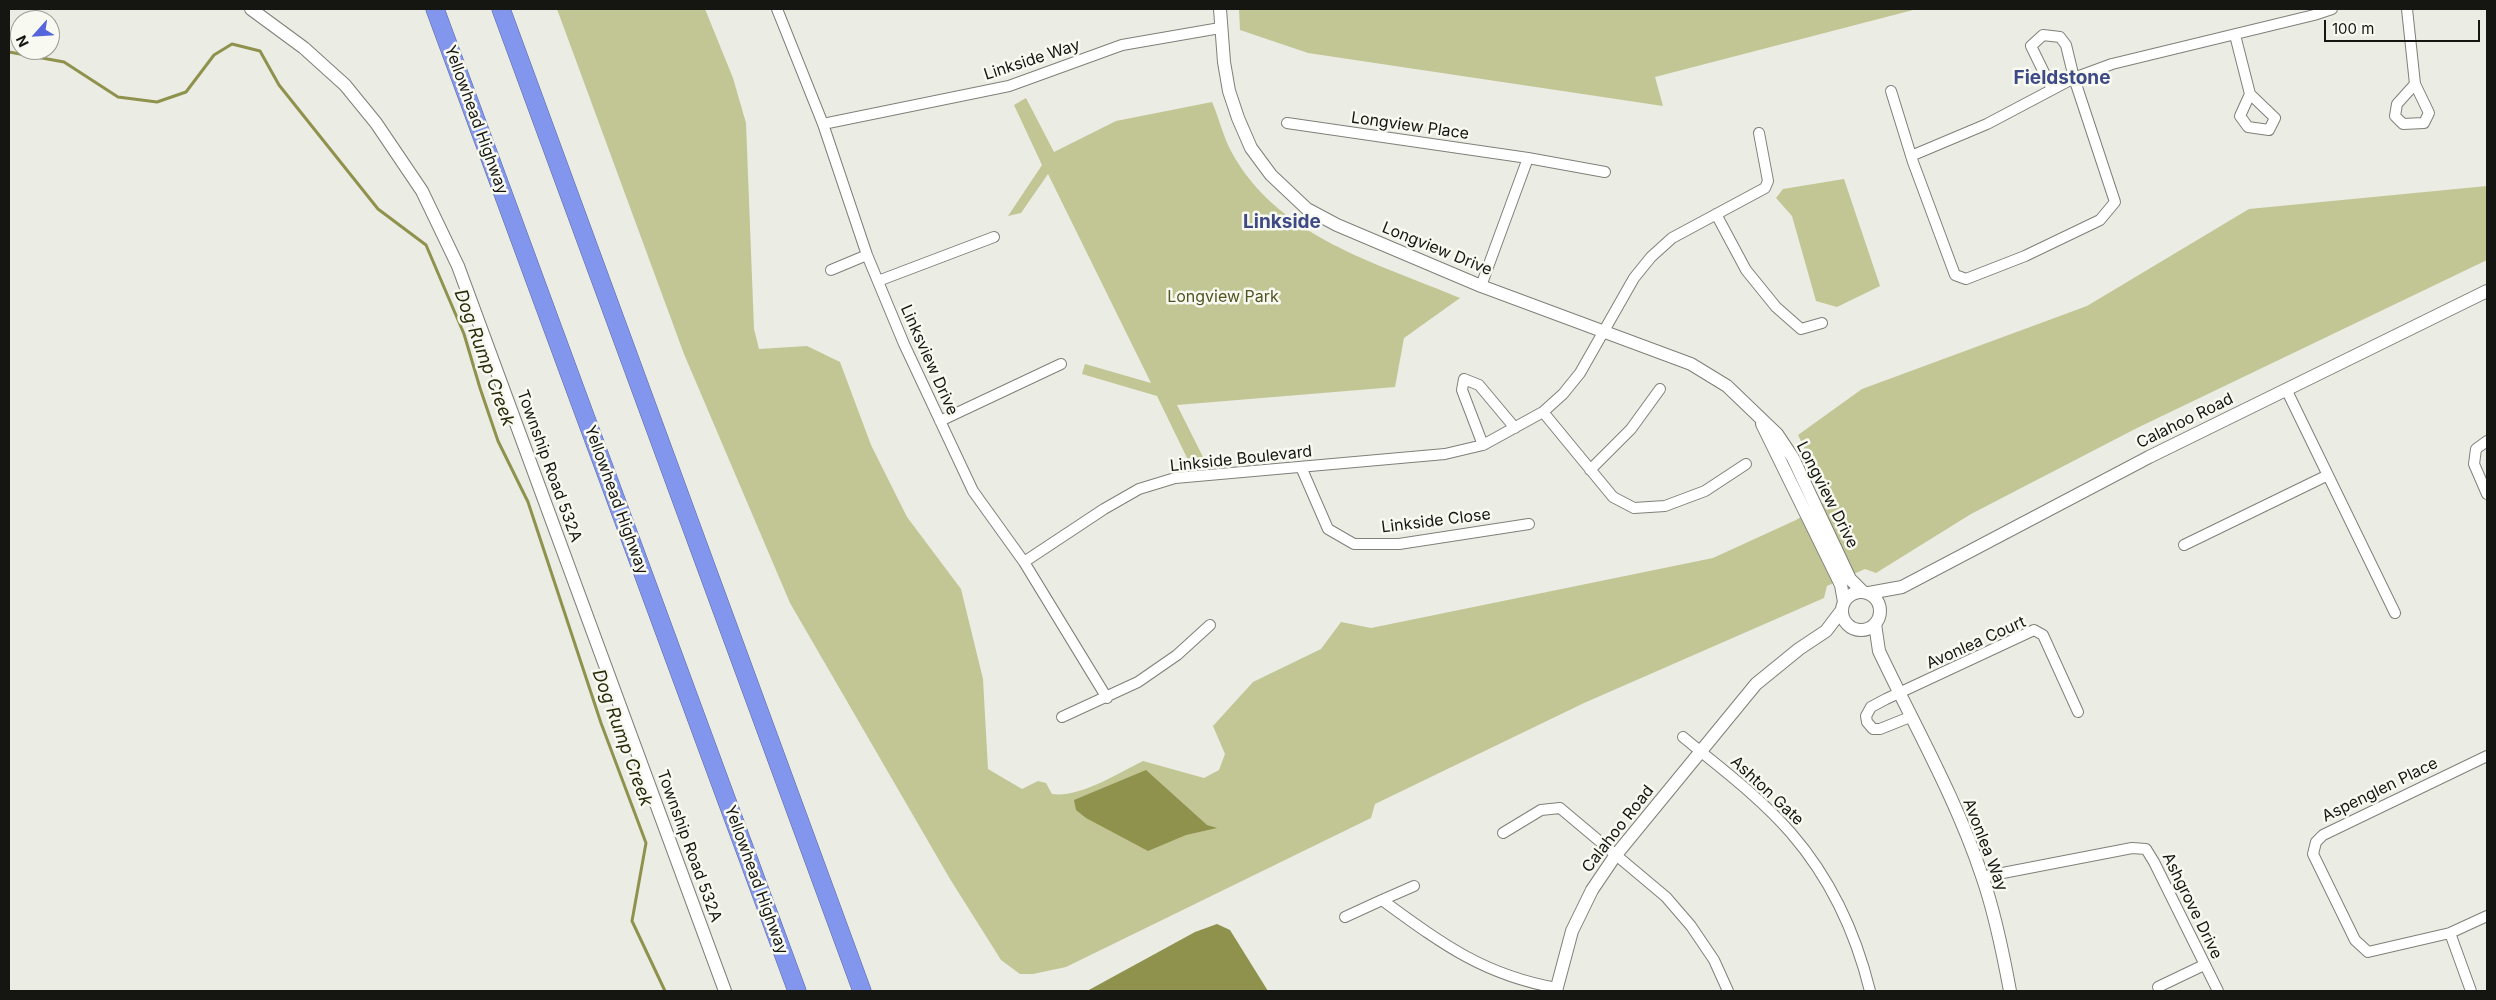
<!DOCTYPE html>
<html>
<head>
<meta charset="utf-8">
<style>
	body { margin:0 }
	#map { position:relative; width:2496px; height:1000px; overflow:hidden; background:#ebece4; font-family:Inter,sans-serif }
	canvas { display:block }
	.frame { position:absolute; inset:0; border:10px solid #151512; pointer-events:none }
	.north { position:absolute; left:10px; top:10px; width:50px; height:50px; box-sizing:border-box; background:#f8f9f1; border:1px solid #9d9e98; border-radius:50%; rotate:244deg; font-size:14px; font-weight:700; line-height:20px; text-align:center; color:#151512 }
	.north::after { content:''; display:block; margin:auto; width:18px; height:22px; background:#5566dc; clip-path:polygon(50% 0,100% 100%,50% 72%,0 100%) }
	.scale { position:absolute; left:2324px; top:20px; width:156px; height:22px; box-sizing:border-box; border:2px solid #151512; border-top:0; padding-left:6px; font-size:15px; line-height:18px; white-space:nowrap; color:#151512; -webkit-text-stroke:4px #f8f9f1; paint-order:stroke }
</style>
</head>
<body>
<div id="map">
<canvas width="2496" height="1000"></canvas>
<div class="frame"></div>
<div class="north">N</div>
<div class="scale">100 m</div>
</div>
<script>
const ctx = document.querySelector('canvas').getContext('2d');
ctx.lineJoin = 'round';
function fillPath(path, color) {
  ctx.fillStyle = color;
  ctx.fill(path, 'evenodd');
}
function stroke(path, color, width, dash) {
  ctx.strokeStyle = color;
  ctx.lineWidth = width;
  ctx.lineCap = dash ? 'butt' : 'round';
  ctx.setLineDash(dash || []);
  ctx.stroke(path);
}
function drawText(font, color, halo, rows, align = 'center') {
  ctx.font = font + ' Inter,sans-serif';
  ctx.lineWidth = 5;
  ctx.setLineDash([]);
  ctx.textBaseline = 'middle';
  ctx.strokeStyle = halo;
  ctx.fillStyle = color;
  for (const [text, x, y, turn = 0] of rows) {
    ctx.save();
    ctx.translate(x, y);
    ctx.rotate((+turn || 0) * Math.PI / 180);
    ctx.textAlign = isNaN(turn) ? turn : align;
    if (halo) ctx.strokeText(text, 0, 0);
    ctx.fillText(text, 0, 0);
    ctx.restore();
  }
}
const green = new Path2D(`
	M 557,9 L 705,9 L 733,78 L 746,123 L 754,329 L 759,349 L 807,346 L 840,362 L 871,445 L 907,517 L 961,589 L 983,679 L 988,769 L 1022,789 L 1038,781 L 1046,783 L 1052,794 C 1080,798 1118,773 1143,761 L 1204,778 L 1219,770 L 1225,754 L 1213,726 L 1253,682 L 1321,649 L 1341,622 L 1371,628 L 1713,558 L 1796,520 L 1829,499 L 1798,435 L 1862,389 L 2087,306 L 2249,209 L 2487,186 L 2487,260 L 2137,428 L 1971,514 L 1876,573 L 1865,569 L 1827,586 L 1824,598 L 1584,703 L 1375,804 L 1371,818 L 1066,967 L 1033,974 L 1020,974 L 1001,960 L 950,879 L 790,603 L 684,354 Z
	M 1239,9 L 1294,10 L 1917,9 L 1655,77 L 1663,106 L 1308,53 L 1240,30 Z
	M 1026,98 L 1054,152 L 1116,121 L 1212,102 C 1219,118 1223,136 1231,151 C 1277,237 1377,263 1460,298 L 1404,338 L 1395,387 L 1177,405 L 1204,459 L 1188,460 L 1157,396 L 1082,374 L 1085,364 L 1151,383 L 1048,174 L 1021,213 L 1008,216 L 1042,165 L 1014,105 Z
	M 1844,179 L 1880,286 L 1837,307 L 1816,301 L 1792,216 L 1776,198 L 1783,189 Z`);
const water = new Path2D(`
	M 1146,770 L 1207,825 L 1217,828 L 1186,835 L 1148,851 L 1086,818 L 1076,810 L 1074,800 Z
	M 1217,924 L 1230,930 L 1268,991 L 1087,991 L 1195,932 Z`);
const stream = new Path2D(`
	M 9,52 L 64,62 L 118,97 L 157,102 L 186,92 L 214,55 L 232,44 L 260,51 L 279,85 L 378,209 L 426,245 L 464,334 L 480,388 L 498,441 L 528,502 L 601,723 L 646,843 L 632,921 L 665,991`);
const minor = new Path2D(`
	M 777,9 L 823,124 L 867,255 L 904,344 L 973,491 L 1024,562 L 1107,698
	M 2407,9 L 2415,84 L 2429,113 L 2424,123 L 2403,124 L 2395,116 L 2397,104 L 2415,84
	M 2235,35 L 2250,94 L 2275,118 L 2269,130 L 2248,127 L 2240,116 L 2250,94
	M 1891,91 L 1913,162 L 1955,275 L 1966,279 L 2025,256 L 2100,220 L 2115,202 L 2074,78 L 2066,45 L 2060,37 L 2043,35 L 2031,46 L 2052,89
	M 1287,123 L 1528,158 L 1605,172
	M 823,124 L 1009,86 L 1122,45 L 1220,28
	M 1911,156 L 1987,124 L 2074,78 L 2112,64 L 2314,15 L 2332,9
	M 1716,214 L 1746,270 L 1776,307 L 1801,329 L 1822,323
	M 831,270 L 867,255
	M 878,281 L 994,237
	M 1481,286 L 1528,158
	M 2286,389 L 2395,613
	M 1543,412 L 1613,497 L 1634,508 L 1665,506 L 1705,491 L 1746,464
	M 940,421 L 1061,364
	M 2487,441 L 2476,449 L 2474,464 L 2487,494
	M 1483,445 L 1462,390 L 1464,379 L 1479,385 L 1515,428
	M 1301,467 L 1328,529 L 1354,544 L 1399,544 L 1529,524
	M 1590,470 L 1631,429 L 1660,389
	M 2184,545 L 2328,475
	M 1024,562 L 1104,509 L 1139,489 L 1175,478 L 1445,454 L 1483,445 L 1543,412 L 1563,394 L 1580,373 L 1634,278 L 1651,257 L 1672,238 L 1765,188 L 1768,181 L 1759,133
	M 1062,717 L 1138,682 L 1177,655 L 1210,625
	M 1910,717 L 1880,729 L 1873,729 L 1867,722 L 1866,716 L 1871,707 L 1886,699 L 2034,630 L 2043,635 L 2078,712
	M 1683,737 C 1719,767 1760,797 1791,833 C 1830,878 1856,934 1870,991
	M 2487,756 L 2323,835 L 2316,842 L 2313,854 L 2355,940 L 2368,952 L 2450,933 L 2487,916
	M 1503,833 L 1541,810 L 1560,808 L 1666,897 L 1691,926 L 1714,960 L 1728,991
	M 1982,877 L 2132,848 L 2146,849 L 2154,862 L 2218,991
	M 1382,900 L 1414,886
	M 1345,917 L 1382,900 C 1441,943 1483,975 1557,988
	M 2450,933 L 2471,991
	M 2158,987 L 2204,965`);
const tertiary = new Path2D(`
	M 251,9 L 304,48 L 345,85 L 376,123 L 422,191 L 458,266 L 725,991
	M 1220,9 L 1224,62 L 1229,91 L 1238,118 L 1251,148 L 1271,175 L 1307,209 L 1337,225 L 1481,286 L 1691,364 L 1727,386 L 1777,434 L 1793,458 L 1850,579 L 1863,592
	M 1762,424 L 1841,585 L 1844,602
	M1842 611a19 19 0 1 1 38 0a19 19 0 1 1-38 0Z
	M 1869,593 L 1902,587 L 2149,457 L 2487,291
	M 1875,624 L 1879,651 C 1914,725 1956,798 1982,876 C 1995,913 2003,953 2010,991
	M 1556,991 L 1572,931 L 1592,890 L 1615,856 L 1756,684 L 1799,649 L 1826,631 L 1842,610`);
const motorway = new Path2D(`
	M 435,9 L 797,991
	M 501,9 L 862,991`);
const streetNames = [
	["Linkside Way",1032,60,-18],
	["Yellowhead Highway",476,120,70],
	["Longview Place",1410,126,8],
	["Longview Drive",1437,249,22],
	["Linksview Drive",929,360,66],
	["Calahoo Road",2185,421,-26],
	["Linkside Boulevard",1241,459,-6],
	["Township Road 532A",549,466,70],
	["Longview Drive",1827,495,63],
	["Yellowhead Highway",616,500,70],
	["Linkside Close",1436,521,-7],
	["Avonlea Court",1976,643,-24],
	["Aspenglen Place",2380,790,-26],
	["Ashton Gate",1767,791,43],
	["Calahoo Road",1618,829,-52],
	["Avonlea Way",1985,845,69],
	["Township Road 532A",689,846,70],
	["Yellowhead Highway",756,880,70],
	["Ashgrove Drive",2192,906,64]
];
const parkNames = [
	["Longview Park",1223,297]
];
const waterNames = [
	["Dog Rump Creek",484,358,70],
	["Dog Rump Creek",622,738,70]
];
const quarterNames = [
	["Fieldstone",2062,78],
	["Linkside",1282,222]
];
fillPath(green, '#c2c694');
fillPath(water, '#8f924c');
stroke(stream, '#8f924c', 3);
stroke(minor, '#7f8079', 12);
stroke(tertiary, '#7f8079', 14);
stroke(motorway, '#5c69a0', 19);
stroke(minor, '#fff', 10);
stroke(tertiary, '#fff', 12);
stroke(motorway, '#8396ed', 18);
drawText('16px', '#151512', '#f8f9f1', streetNames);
drawText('16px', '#525420', '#f8f9f1', parkNames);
drawText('italic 18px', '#2a2b0b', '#f8f9f1', waterNames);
drawText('bold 19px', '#3e4a86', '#f8f9f1', quarterNames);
</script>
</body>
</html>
